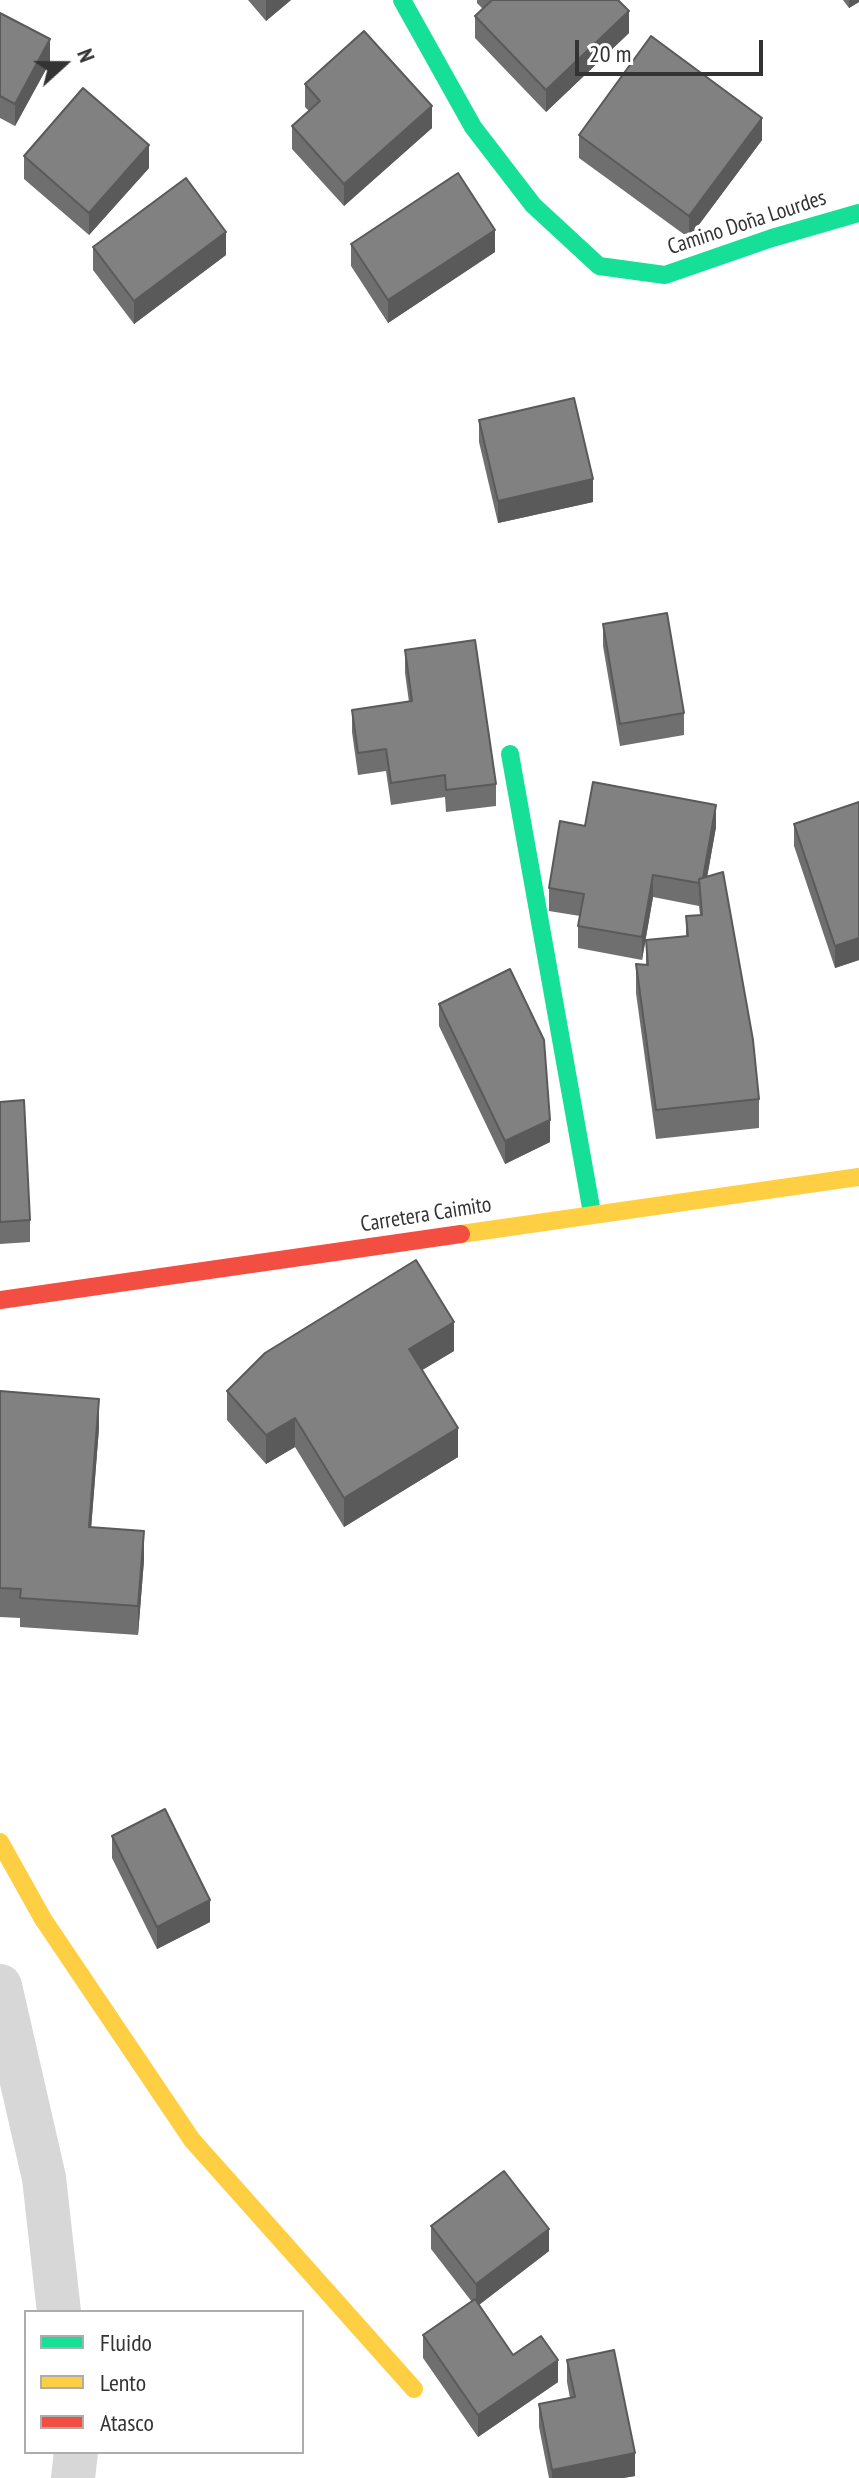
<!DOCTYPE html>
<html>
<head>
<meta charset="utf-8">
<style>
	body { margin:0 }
	#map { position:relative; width:859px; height:2478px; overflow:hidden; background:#fff; font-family:"PT Sans Narrow",sans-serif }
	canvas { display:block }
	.legend { position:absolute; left:24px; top:2310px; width:280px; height:144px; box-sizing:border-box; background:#fff; border:2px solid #adadad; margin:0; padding:10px 14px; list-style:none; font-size:24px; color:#333 }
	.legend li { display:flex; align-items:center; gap:16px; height:40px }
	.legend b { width:40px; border:2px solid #adadad }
	.north { position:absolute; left:24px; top:24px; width:80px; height:80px; -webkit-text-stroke:6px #fff; paint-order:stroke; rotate:69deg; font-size:22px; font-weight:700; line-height:32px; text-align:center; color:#333 }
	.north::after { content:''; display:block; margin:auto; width:28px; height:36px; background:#333; clip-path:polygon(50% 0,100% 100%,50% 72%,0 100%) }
	.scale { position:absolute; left:575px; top:40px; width:188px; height:36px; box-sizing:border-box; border:4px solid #333; border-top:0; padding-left:10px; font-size:24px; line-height:28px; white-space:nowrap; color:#333; -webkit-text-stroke:6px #fff; paint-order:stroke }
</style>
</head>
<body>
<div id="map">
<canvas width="859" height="2478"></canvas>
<ul class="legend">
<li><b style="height:10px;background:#16e098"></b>Fluido</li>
<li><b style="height:10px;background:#ffcf43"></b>Lento</li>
<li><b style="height:10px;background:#f24e42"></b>Atasco</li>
</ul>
<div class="north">N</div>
<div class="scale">20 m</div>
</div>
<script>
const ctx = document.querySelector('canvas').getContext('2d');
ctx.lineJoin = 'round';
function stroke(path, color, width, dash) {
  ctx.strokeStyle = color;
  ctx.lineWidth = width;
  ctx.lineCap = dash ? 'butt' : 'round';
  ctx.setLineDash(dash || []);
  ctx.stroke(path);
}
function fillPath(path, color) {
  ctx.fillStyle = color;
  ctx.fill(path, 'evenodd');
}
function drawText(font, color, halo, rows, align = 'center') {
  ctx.font = font + ' "PT Sans Narrow",sans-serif';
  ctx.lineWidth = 8;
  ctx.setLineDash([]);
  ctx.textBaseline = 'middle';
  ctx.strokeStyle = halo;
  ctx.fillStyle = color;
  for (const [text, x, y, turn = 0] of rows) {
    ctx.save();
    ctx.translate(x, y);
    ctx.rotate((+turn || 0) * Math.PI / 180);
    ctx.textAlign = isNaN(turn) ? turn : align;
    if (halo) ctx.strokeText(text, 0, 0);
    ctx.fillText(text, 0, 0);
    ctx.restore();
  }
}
const street = new Path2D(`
	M 0,1986 L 44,2178 L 59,2312
	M 73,2478 L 76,2452`);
const fast = new Path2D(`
	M 402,0 L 473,127 L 533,205 L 599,266 L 665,275 L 772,238 L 859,213
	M 510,754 L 592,1213`);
const slow = new Path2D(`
	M 461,1234 L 859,1177
	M 0,1842 L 43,1919 L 192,2140 L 414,2389`);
const jam = new Path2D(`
	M 0,1300 L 461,1234`);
const wall = new Path2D(`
	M 248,0 L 291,0 L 266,21 Z
	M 477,0 L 618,0 L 629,33 L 546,112 L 475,38 L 475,16 L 483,9 L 477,3 Z
	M 843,0 L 859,0 L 859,2 L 849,8 Z
	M 0,13 L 50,62 L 15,126 L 0,118 Z
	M 305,84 L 432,128 L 344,206 L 292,149 L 292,126 L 309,111 L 305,107 Z
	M 579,135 L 762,140 L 689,238 L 579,158 Z
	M 24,156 L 149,168 L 89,235 L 24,179 Z
	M 351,244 L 495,252 L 388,323 L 351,266 Z
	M 93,247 L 226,255 L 134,324 L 93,270 Z
	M 479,420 L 593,502 L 498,523 L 479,442 Z
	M 603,624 L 684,713 L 684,735 L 620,746 L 603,646 Z
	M 405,650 L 496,784 L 496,806 L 446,812 L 445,797 L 391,805 L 386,771 L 358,775 L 352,732 L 352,710 L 409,702 L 405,673 Z
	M 859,802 L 859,960 L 835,968 L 794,846 L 794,824 Z
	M 585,826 L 716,827 L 707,877 L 759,1099 L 759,1128 L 656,1139 L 636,993 L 636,964 L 646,964 L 646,940 L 686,937 L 686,916 L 700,915 L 699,906 L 653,897 L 642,960 L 578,948 L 578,926 L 580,916 L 549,911 L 549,888 Z
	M 439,1004 L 550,1142 L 505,1164 L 439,1026 Z
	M 0,1102 L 30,1220 L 30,1242 L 0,1244 Z
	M 454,1351 L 422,1370 L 458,1457 L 344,1527 L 295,1447 L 266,1464 L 227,1420 L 227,1391 Z
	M 0,1391 L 99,1428 L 91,1527 L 144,1560 L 138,1635 L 20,1627 L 20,1618 L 0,1617 Z
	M 112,1836 L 210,1922 L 157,1949 L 112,1858 Z
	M 431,2226 L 549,2251 L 479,2305 L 513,2355 L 558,2382 L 478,2437 L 423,2358 L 423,2335 L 472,2302 L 431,2249 Z
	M 567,2360 L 635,2476 L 623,2478 L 549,2478 L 539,2427 L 539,2404 L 570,2398 L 567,2382 Z`);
const shadedWall = new Path2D(`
	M 266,0 L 291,0 L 266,21 Z
	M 849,0 L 859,0 L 859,2 L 849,8 Z
	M 629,11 L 629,33 L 546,112 L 546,90 Z
	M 50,39 L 50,62 L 15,126 L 15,104 Z
	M 432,106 L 432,128 L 344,206 L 344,184 Z
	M 762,118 L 762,140 L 689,238 L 689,216 Z
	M 149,145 L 149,168 L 89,235 L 89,213 Z
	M 495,230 L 495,252 L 388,323 L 388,300 Z
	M 226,232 L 226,255 L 134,324 L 134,301 Z
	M 593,479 L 593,502 L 498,523 L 498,501 Z
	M 716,805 L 716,827 L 702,906 L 702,884 Z
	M 653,875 L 653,897 L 642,960 L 642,937 Z
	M 859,938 L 859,960 L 835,968 L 835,946 Z
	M 550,1120 L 550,1142 L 505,1164 L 505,1141 Z
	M 454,1322 L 454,1351 L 409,1378 L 409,1349 Z
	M 99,1399 L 99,1428 L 89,1556 L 89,1527 Z
	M 295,1418 L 295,1447 L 266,1464 L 266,1435 Z
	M 458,1428 L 458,1457 L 344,1527 L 344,1498 Z
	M 144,1531 L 144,1560 L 138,1635 L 138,1606 Z
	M 210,1900 L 210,1922 L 157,1949 L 157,1927 Z
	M 549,2229 L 549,2251 L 476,2307 L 476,2284 Z
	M 558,2360 L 558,2382 L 478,2437 L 478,2415 Z
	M 635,2453 L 635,2476 L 623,2478 L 552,2478 L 552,2470 Z`);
const building = new Path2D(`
	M 492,0 L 618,0 L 629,11 L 546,90 L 475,16 Z
	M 0,13 L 50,39 L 15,104 L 0,96 Z
	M 364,31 L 432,106 L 344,184 L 292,126 L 320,101 L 305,84 Z
	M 651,36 L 762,118 L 689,216 L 579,135 Z
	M 83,88 L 149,145 L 89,213 L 24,156 Z
	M 458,173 L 495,230 L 388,300 L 351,244 Z
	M 186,178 L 226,232 L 134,301 L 93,247 Z
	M 574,398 L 593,479 L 498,501 L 479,420 Z
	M 667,613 L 684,713 L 620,724 L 603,624 Z
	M 475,640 L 496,784 L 446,790 L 445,775 L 391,783 L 386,749 L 358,753 L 352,710 L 412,701 L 405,650 Z
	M 593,782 L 716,805 L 703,878 L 699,879 L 699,883 L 653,875 L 642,937 L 578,926 L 584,894 L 549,888 L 560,821 L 585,826 Z
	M 859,802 L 859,938 L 835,946 L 794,824 Z
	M 723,872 L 753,1040 L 759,1099 L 656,1110 L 636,964 L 648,965 L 646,940 L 688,936 L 686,916 L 702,915 L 699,879 Z
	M 510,969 L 544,1040 L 550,1120 L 505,1141 L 439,1004 Z
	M 24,1100 L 30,1220 L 0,1222 L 0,1102 Z
	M 416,1260 L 454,1322 L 409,1349 L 458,1428 L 344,1498 L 295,1418 L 266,1435 L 227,1391 L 265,1353 Z
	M 0,1391 L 99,1399 L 89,1527 L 144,1531 L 138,1606 L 20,1598 L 21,1589 L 0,1588 Z
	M 165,1809 L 210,1900 L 157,1927 L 112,1836 Z
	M 504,2171 L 549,2229 L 476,2284 L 431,2226 Z
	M 475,2299 L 513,2355 L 541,2336 L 558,2360 L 478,2415 L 423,2335 Z
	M 614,2350 L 635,2453 L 552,2470 L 539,2404 L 575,2397 L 567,2360 Z`);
const streetNames = [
	["Camino Doña Lourdes",747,223,-18],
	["Carretera Caimito",426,1215,-9]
];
stroke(street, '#d7d7d7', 44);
stroke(fast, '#16e098', 18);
stroke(slow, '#ffcf43', 18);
stroke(jam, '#f24e42', 18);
fillPath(wall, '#6f6f6f');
fillPath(shadedWall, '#5a5a5a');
fillPath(building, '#818181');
stroke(building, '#5a5a5a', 2);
drawText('22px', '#333', '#fff', streetNames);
</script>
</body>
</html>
